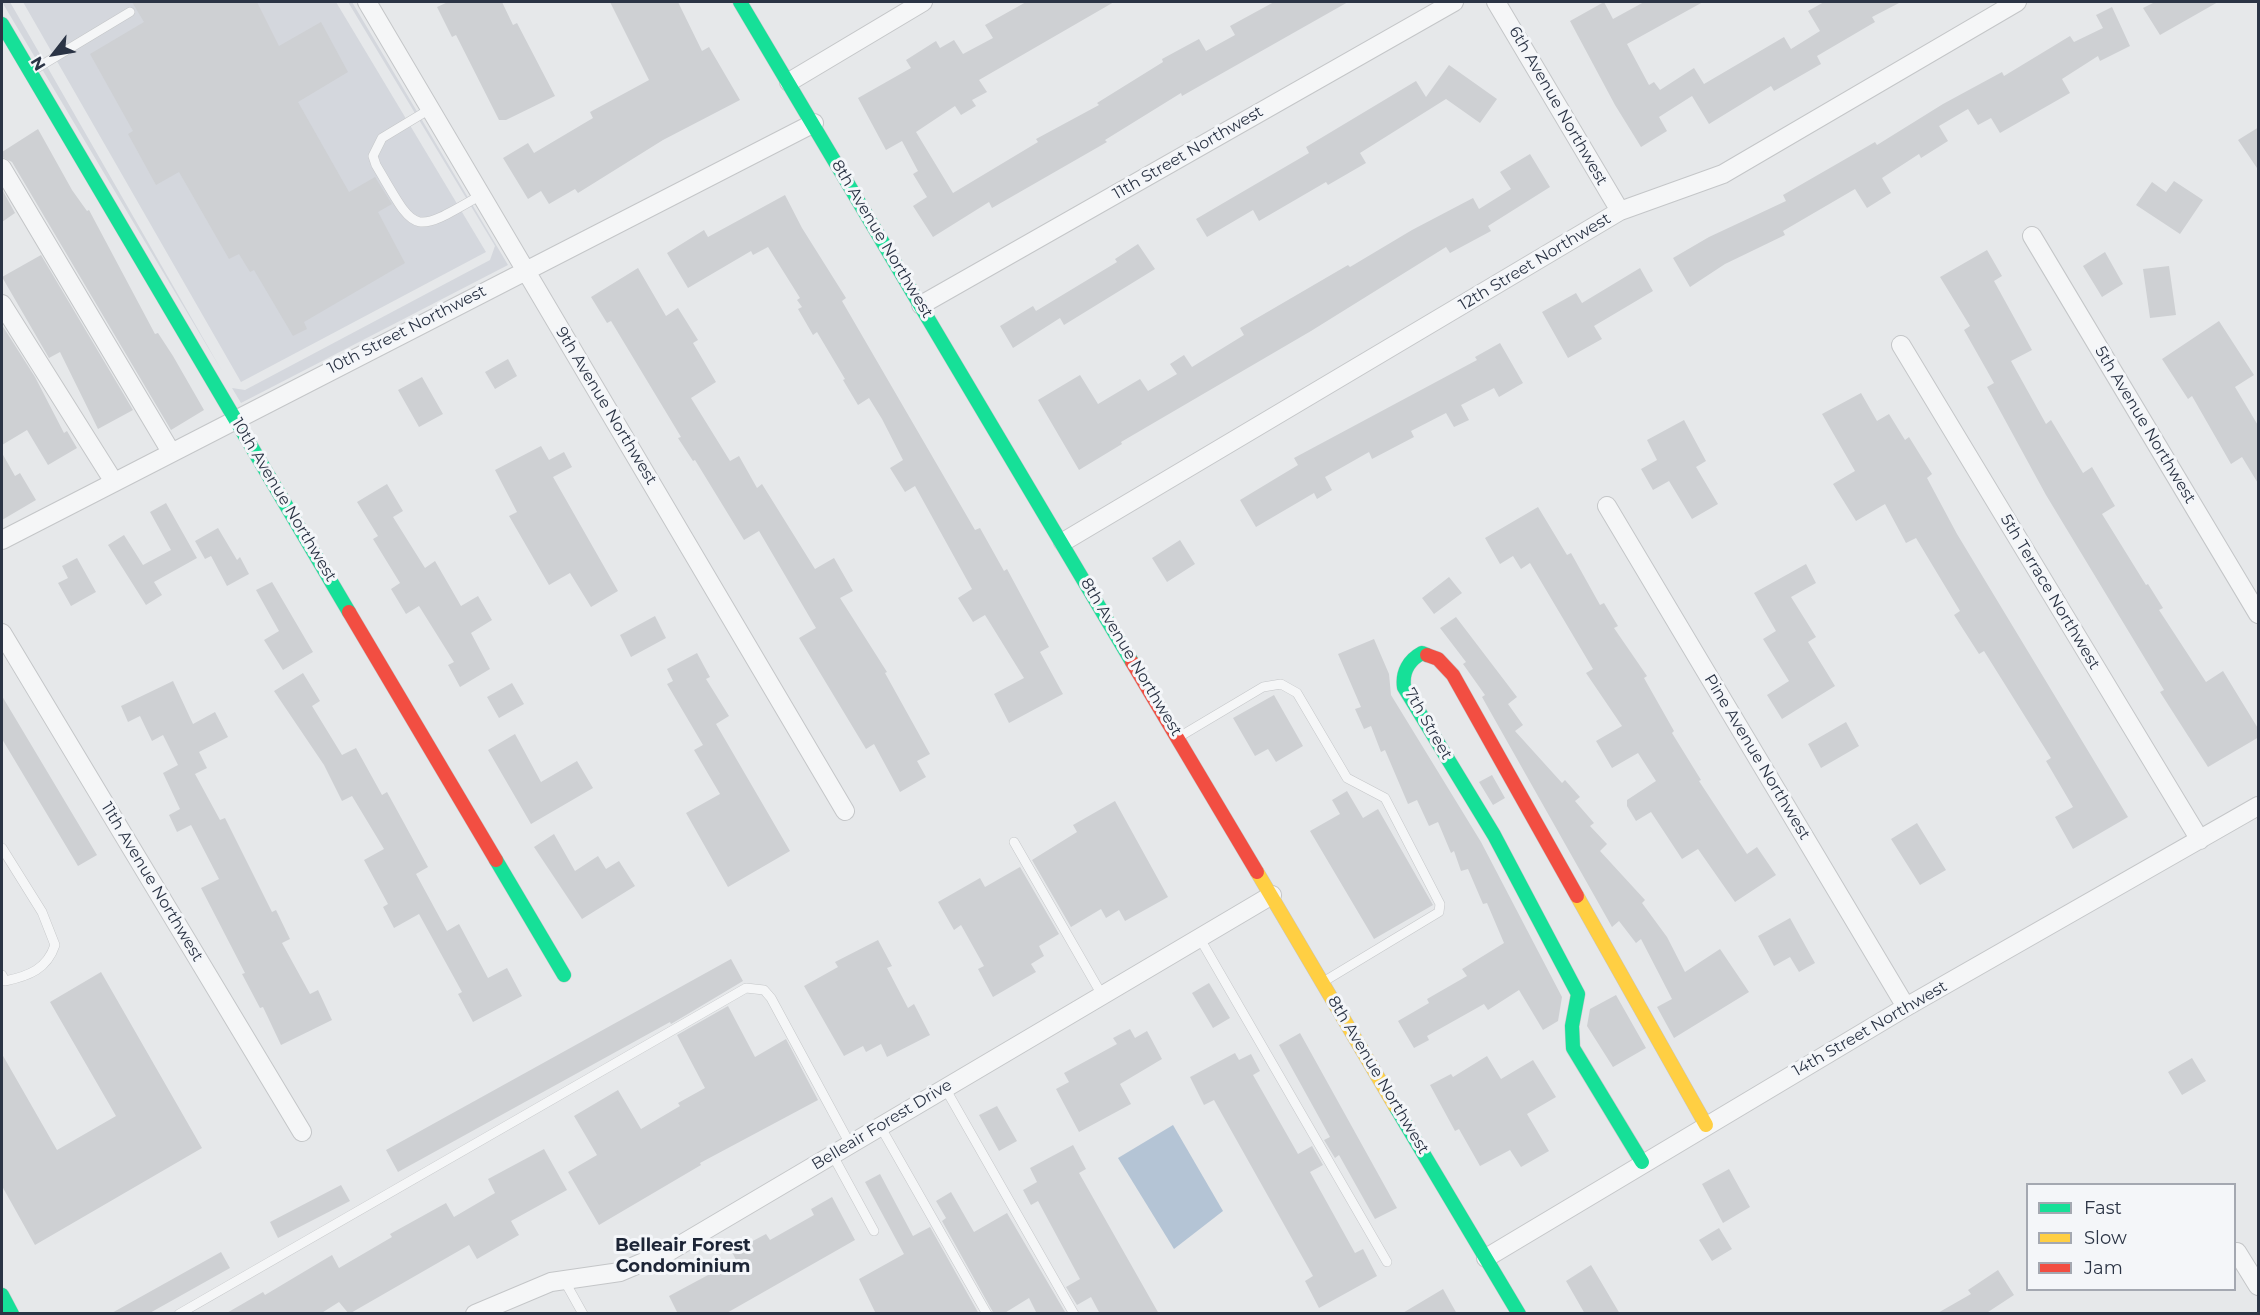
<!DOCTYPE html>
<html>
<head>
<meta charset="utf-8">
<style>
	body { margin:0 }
	#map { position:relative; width:2260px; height:1315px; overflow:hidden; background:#e6e8ea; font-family:Montserrat,sans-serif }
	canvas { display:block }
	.frame { position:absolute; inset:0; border:3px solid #2b3445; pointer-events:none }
	.legend { position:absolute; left:2026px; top:1183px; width:210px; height:108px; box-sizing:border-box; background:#f4f6f9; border:2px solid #a4a8b1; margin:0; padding:8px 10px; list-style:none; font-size:18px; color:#2b3445 }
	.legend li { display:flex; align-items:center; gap:12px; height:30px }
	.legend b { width:30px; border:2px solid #a4a8b1 }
	.north { position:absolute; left:24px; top:24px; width:60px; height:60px; -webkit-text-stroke:4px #f4f6f9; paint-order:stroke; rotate:239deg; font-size:16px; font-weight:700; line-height:24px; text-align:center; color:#2b3445 }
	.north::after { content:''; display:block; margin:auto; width:21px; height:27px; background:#2b3445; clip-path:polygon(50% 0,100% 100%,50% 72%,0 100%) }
</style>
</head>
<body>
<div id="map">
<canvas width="2260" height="1315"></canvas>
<div class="frame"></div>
<ul class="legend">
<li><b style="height:8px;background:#16e098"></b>Fast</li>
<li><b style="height:8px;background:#ffcf43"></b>Slow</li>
<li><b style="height:8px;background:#f24e42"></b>Jam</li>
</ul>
<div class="north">N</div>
</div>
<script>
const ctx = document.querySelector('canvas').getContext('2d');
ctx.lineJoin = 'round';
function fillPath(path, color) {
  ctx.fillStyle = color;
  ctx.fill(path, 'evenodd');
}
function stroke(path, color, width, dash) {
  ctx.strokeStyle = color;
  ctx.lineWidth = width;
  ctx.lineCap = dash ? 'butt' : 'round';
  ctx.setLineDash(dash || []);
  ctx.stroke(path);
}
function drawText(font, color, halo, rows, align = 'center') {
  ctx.font = font + ' Montserrat,sans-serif';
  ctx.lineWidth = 6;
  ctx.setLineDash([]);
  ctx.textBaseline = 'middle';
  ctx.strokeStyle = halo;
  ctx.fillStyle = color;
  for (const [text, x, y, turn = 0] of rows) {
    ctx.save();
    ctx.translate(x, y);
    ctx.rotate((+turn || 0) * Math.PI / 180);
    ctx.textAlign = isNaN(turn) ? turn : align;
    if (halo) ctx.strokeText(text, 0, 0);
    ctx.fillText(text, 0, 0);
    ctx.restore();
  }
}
const built = new Path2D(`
	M 2,2 L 10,2 L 222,371 Z
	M 23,2 L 336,2 L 486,252 L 241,382 Z
	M 348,2 L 352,2 L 508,265 L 241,403 L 232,388 L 245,390 L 490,260 L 495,246 Z`);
const water = new Path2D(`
	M 1173,1125 L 1223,1211 L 1174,1249 L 1118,1158 Z`);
const building = new Path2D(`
	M 132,2 L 257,2 L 279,46 L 321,22 L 348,72 L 298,102 L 349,192 L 375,177 L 392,204 L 378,212 L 405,263 L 304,322 L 307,329 L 293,336 L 254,270 L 250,272 L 239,254 L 229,259 L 179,172 L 156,185 L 128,134 L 133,131 L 90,54 L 144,22 Z
	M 448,2 L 502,2 L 513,25 L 517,23 L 555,96 L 506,120 L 499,120 L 456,35 L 452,37 L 437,7 Z
	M 610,2 L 678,2 L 702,51 L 709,47 L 740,100 L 663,140 L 578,193 L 575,189 L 549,204 L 541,191 L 528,199 L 503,158 L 528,143 L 534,153 L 593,118 L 590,112 L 649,80 Z
	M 1026,2 L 1114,2 L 979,80 L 987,92 L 972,100 L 976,106 L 961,115 L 955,106 L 916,132 L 953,193 L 1038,142 L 1036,139 L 1099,105 L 1097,103 L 1163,62 L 1162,59 L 1199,39 L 1206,51 L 1235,35 L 1230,26 L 1274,2 L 1348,2 L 1182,96 L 1181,93 L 1105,140 L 1107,142 L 992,208 L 989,202 L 933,237 L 913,206 L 927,197 L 913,174 L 918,171 L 902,141 L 886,150 L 858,98 L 911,68 L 906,60 L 936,41 L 940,48 L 954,40 L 963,54 L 993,38 L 985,25 Z
	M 1604,2 L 1613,19 L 1644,2 L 1703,2 L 1627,44 L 1649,85 L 1654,82 L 1660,90 L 1694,68 L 1704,84 L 1784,37 L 1791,49 L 1820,31 L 1808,11 L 1824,2 L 1901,2 L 1872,17 L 1875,22 L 1817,56 L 1821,64 L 1774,91 L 1771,86 L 1709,124 L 1692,96 L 1659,117 L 1667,131 L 1641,147 L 1615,105 L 1570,21 Z
	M 2155,2 L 2218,2 L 2160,35 L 2143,8 Z
	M 2112,7 L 2130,46 L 2100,61 L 2098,56 L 2062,79 L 2070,93 L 2000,133 L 1991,118 L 1978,125 L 1968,109 L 1939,126 L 1948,141 L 1921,158 L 1919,154 L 1882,178 L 1891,193 L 1867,208 L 1855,189 L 1783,231 L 1785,235 L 1725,264 L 1690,287 L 1673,258 L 1709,237 L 1786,201 L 1783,195 L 1875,142 L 1877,145 L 1943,104 L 2002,72 L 2004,76 L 2070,36 L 2074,42 L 2103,28 L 2096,15 Z
	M 1449,65 L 1497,99 L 1480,123 L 1446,99 L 1360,153 L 1366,163 L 1328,185 L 1326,182 L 1259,221 L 1253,210 L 1207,237 L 1196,219 L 1309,153 L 1306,147 L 1416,81 L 1426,97 Z
	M 2259,127 L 2259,171 L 2238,140 Z
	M 38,129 L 72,190 L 87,211 L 89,210 L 155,334 L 158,333 L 173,356 L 204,410 L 171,430 L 12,162 L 2,157 L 2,152 Z
	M 1530,154 L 1550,187 L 1488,226 L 1491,231 L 1450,253 L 1446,247 L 1311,331 L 1121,442 L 1122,444 L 1079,470 L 1038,400 L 1080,375 L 1098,404 L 1140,379 L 1148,391 L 1177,374 L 1170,364 L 1184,355 L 1192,367 L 1244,335 L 1240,328 L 1348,265 L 1350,267 L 1412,230 L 1473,198 L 1479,209 L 1511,189 L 1500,172 Z
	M 2174,181 L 2203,200 L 2180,234 L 2136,205 L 2152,182 L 2166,192 Z
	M 2,189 L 15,213 L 2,222 Z
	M 785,195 L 802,228 L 846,298 L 842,301 L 975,530 L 980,528 L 1004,571 L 1007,569 L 1049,647 L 1040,652 L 1063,694 L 1009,723 L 994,694 L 1024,678 L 985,615 L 973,622 L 958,598 L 972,589 L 915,486 L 905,492 L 890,468 L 903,460 L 882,419 L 869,398 L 858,405 L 843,380 L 845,379 L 817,332 L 813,335 L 798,309 L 802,307 L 797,300 L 800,298 L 768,247 L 753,255 L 751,251 L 688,288 L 667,253 L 704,230 L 708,237 Z
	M 1138,244 L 1155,269 L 1064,325 L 1060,318 L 1013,348 L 1000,326 L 1033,306 L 1036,311 L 1117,262 L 1115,259 Z
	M 1987,250 L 2002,276 L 1994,281 L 2032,350 L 2011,361 L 2046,424 L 2051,420 L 2083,473 L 2092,467 L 2115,506 L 2102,514 L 2146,585 L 2148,584 L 2163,608 L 2159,610 L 2206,682 L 2223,671 L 2259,730 L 2259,737 L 2208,767 L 2160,692 L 2164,690 L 2046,495 L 1987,387 L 1994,383 L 1964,330 L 1970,326 L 1940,277 Z
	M 2105,252 L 2123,284 L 2102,297 L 2083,266 Z
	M 41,255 L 133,410 L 98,429 L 60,352 L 49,358 L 2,277 Z
	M 2169,266 L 2176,315 L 2150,318 L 2143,269 Z
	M 638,268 L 666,316 L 678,308 L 698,340 L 693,343 L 716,382 L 691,398 L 730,461 L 739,456 L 757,488 L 762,484 L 815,569 L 834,558 L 853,591 L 840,598 L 887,672 L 885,673 L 930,754 L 917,761 L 926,777 L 900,792 L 874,744 L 866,749 L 799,638 L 816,628 L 759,531 L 744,540 L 695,460 L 693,461 L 678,438 L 681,437 L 611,321 L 607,323 L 591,297 Z
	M 1640,268 L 1653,291 L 1594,326 L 1602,339 L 1568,358 L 1542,312 L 1576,293 L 1582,303 Z
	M 2219,321 L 2254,375 L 2235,387 L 2259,427 L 2259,485 L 2242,457 L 2231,464 L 2192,396 L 2188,399 L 2162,359 Z
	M 2,325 L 35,377 L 64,433 L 67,431 L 77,448 L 48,465 L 27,430 L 2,445 Z
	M 1500,343 L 1523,383 L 1499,397 L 1494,388 L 1461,405 L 1469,420 L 1454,427 L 1446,413 L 1411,431 L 1414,437 L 1372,459 L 1369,452 L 1325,477 L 1332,490 L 1317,499 L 1314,493 L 1256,527 L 1240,500 L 1298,465 L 1294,458 L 1477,360 L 1475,357 Z
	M 508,359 L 517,376 L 495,389 L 485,372 Z
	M 422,377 L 443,414 L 419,427 L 398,390 Z
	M 1861,393 L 1877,421 L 1889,414 L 1905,440 L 1909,437 L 1932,474 L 1927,478 L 1957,534 L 2128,817 L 2073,849 L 2055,817 L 2073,807 L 2046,761 L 2051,758 L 1984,651 L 1979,654 L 1954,615 L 1960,611 L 1916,538 L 1906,543 L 1885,504 L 1856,521 L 1833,484 L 1855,471 L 1822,414 Z
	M 1684,420 L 1706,461 L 1696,467 L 1718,504 L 1692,519 L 1669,481 L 1653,490 L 1641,469 L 1657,460 L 1647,440 Z
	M 541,446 L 549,460 L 564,452 L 572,467 L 553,477 L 618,591 L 591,607 L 570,573 L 549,585 L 509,516 L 517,512 L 495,470 Z
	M 2,453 L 15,476 L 20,473 L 36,500 L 2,520 Z
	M 387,484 L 403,511 L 393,517 L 425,568 L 435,561 L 461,606 L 478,596 L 492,620 L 471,633 L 490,669 L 460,687 L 448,665 L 454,662 L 419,606 L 406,614 L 391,589 L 400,583 L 373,539 L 378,536 L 357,502 Z
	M 166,503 L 197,558 L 154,582 L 162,595 L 146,605 L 108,545 L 124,535 L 143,565 L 171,550 L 150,512 Z
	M 1538,507 L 1567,555 L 1571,553 L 1600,605 L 1604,603 L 1618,626 L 1614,628 L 1647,676 L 1644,678 L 1674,731 L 1672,733 L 1701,780 L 1699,781 L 1747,854 L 1757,847 L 1776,875 L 1735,902 L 1698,849 L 1682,859 L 1651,812 L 1636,821 L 1627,806 L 1627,800 L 1656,781 L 1638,753 L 1612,768 L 1596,741 L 1622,726 L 1586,673 L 1593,669 L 1530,563 L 1521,569 L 1513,556 L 1500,564 L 1485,538 Z
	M 218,528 L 237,560 L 240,557 L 249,574 L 227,586 L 211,556 L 205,559 L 195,541 Z
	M 1180,540 L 1195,564 L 1167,582 L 1152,558 Z
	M 77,558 L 96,592 L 71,606 L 58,583 L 68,578 L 62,566 Z
	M 1806,564 L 1816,583 L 1791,597 L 1816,637 L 1808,642 L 1835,686 L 1782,719 L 1767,695 L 1789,681 L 1763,639 L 1776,631 L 1754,593 Z
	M 1449,577 L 1462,593 L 1434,614 L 1422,598 Z
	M 272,582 L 313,652 L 283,670 L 264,640 L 279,631 L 256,590 Z
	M 655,616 L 666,638 L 631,657 L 620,635 Z
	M 1456,617 L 1517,697 L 1508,704 L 1523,725 L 1515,731 L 1562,783 L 1565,780 L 1580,797 L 1575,801 L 1594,823 L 1590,826 L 1607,844 L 1600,851 L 1645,900 L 1642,903 L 1667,937 L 1685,972 L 1720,949 L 1749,992 L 1674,1038 L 1657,1007 L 1672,999 L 1641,939 L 1636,943 L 1619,921 L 1612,927 L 1482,697 L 1485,695 L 1463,664 L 1466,662 L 1440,628 Z
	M 1374,639 L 1389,674 L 1391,695 L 1481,842 L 1562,997 L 1558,1021 L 1543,1030 L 1519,990 L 1488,1010 L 1484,1004 L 1427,1036 L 1429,1040 L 1414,1048 L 1398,1021 L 1429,1003 L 1427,999 L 1467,976 L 1462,969 L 1504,943 L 1487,903 L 1483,904 L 1468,869 L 1461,871 L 1454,851 L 1451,853 L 1438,822 L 1429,826 L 1417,800 L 1408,804 L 1385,750 L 1381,752 L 1371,726 L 1364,729 L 1355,709 L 1361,707 L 1338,654 Z
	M 697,653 L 710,677 L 706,679 L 729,716 L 716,724 L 790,851 L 728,887 L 686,813 L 720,794 L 694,750 L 703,745 L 667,684 L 673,681 L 667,669 Z
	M 303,673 L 320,701 L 312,706 L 342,755 L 356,748 L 382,795 L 387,792 L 404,823 L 428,867 L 416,874 L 447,931 L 459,924 L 488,978 L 507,968 L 522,996 L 473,1022 L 458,994 L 462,992 L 419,914 L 394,928 L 383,907 L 388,904 L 364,860 L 384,849 L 352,796 L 342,801 L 324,765 L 274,691 Z
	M 173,681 L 193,724 L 215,712 L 228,737 L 199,752 L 207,768 L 195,774 L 220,820 L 225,818 L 272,912 L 276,910 L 290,939 L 282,943 L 310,994 L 318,990 L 332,1020 L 281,1045 L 263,1007 L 260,1008 L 242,974 L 245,973 L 201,888 L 219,879 L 191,825 L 177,832 L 169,815 L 180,809 L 163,773 L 178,765 L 163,735 L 152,741 L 140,716 L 128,722 L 121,706 Z
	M 512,683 L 524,704 L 499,718 L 487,697 Z
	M 1274,695 L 1303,746 L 1276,762 L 1268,749 L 1255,756 L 1233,718 Z
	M 2,696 L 97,855 L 78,866 L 2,739 Z
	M 1846,722 L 1859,746 L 1821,768 L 1808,744 Z
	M 515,734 L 541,782 L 577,761 L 593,788 L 531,824 L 488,750 Z
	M 1492,775 L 1505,798 L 1493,805 L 1479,782 Z
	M 1347,791 L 1363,818 L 1378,809 L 1433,905 L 1374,939 L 1310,831 L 1340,814 L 1332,800 Z
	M 1115,801 L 1168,897 L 1125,921 L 1119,910 L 1106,918 L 1101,909 L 1071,927 L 1032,860 L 1077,832 L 1073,825 Z
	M 1917,823 L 1946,870 L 1920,885 L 1891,839 Z
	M 554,834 L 575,871 L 598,856 L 606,869 L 619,861 L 635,886 L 582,919 L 534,847 Z
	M 1020,867 L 1059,934 L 1039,946 L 1044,956 L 1031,964 L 1036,972 L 993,997 L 978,969 L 984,966 L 961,925 L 954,930 L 938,902 L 980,878 L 985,887 Z
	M 1790,918 L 1815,963 L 1799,972 L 1790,957 L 1774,966 L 1758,936 Z
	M 878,940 L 892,966 L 887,968 L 908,1008 L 914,1004 L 930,1035 L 887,1057 L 881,1044 L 866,1052 L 863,1046 L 844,1056 L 804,986 L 838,967 L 835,962 Z
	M 731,959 L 743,981 L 671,1024 L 670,1022 L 398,1172 L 386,1150 Z
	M 101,972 L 202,1148 L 35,1245 L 2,1186 L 2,1054 L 57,1150 L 116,1116 L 50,1002 Z
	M 1209,983 L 1230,1018 L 1213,1028 L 1192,993 Z
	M 1616,995 L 1646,1048 L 1613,1067 L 1587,1026 L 1590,1009 Z
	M 728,1006 L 755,1057 L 786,1039 L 818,1100 L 700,1163 L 701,1165 L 599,1225 L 568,1172 L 597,1155 L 574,1116 L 618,1090 L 641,1129 L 680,1106 L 678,1103 L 705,1088 L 677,1035 Z
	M 1130,1029 L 1135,1038 L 1147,1031 L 1162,1059 L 1120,1084 L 1131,1104 L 1079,1132 L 1056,1089 L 1069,1082 L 1064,1073 L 1117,1044 L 1113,1038 Z
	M 1300,1033 L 1397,1208 L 1375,1219 L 1339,1155 L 1335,1158 L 1324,1140 L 1330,1137 L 1279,1045 Z
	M 1235,1053 L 1239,1060 L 1251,1054 L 1260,1071 L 1253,1075 L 1298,1154 L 1312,1146 L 1323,1165 L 1310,1172 L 1355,1253 L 1363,1249 L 1377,1276 L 1319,1308 L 1305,1281 L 1313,1276 L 1214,1100 L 1204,1105 L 1190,1077 Z
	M 1487,1056 L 1501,1079 L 1533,1060 L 1556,1097 L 1527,1114 L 1549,1151 L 1521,1167 L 1510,1150 L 1480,1166 L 1459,1129 L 1455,1131 L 1430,1085 L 1451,1074 L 1453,1077 Z
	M 2192,1058 L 2206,1081 L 2182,1095 L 2168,1072 Z
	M 997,1106 L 1017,1141 L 999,1151 L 979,1115 Z
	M 1073,1145 L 1086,1169 L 1079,1173 L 1159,1314 L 1100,1314 L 1091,1297 L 1077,1305 L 1066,1287 L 1080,1279 L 1038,1201 L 1031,1205 L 1023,1190 L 1037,1182 L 1030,1168 Z
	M 544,1149 L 567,1190 L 511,1221 L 519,1235 L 477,1259 L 469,1245 L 349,1314 L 339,1302 L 320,1314 L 225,1314 L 263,1292 L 265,1295 L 332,1255 L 339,1268 L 392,1237 L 390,1234 L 446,1203 L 454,1217 L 495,1193 L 488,1179 Z
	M 1729,1169 L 1750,1207 L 1723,1223 L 1702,1184 Z
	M 880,1174 L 913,1236 L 930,1227 L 979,1314 L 876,1314 L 859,1279 L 904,1254 L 865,1182 Z
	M 341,1185 L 350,1201 L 278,1238 L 270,1222 Z
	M 951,1192 L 974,1232 L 1007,1213 L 1065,1312 L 1037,1314 L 1029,1298 L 1003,1314 L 994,1314 L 942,1221 L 946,1218 L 936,1201 Z
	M 832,1197 L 855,1240 L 725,1314 L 678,1314 L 669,1296 L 736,1260 L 732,1252 L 766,1234 L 770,1240 L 814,1215 L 811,1209 Z
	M 1719,1228 L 1732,1249 L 1712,1261 L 1699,1240 Z
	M 221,1252 L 230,1268 L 148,1314 L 110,1314 Z
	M 1591,1265 L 1620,1314 L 1585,1314 L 1566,1281 Z
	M 1998,1270 L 2014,1295 L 1985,1314 L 1936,1314 L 1971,1294 L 1968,1290 Z
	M 1443,1289 L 1457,1314 L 1401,1314 Z`);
const lane = new Path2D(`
	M 32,71 L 130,12
	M 430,109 L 382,138 L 373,156 L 376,165 C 417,234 410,236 481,195
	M 1179,737 L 1263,687 L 1281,684 L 1297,693 L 1347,778 L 1385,798 L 1440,904 L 1439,912 L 1323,982
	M 1014,842 L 1102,995
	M 2,848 L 42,912 L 55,945 C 47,969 29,976 5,981 L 2,975
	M 1199,937 L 1387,1262
	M 945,1088 L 1074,1314
	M 880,1126 L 987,1314
	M 832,1154 L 874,1231
	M 564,1280 L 583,1314
	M 179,1314 L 746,988 L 764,990 L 771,998 L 850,1144`);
const street = new Path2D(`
	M 367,2 L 845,811
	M 1496,2 L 1620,211
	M 789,82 L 923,2
	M 2,168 L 171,452
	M 2032,236 L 2258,614
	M 2,304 L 114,482
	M 921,305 L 1454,2
	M 1901,345 L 2200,840
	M 1607,506 L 1906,1007
	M 2,540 L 814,123
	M 1063,542 L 1620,211 L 1723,174 L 2017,2
	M 2,633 L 302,1132
	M 2237,1252 L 2258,1286
	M 1486,1258 L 1906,1007 L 2258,806
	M 475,1314 L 551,1282 L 620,1272 L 670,1251 L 1272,895`);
const fast = new Path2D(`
	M 740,2 L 1132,662
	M 2,24 L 349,612
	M 1427,655 L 1422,653 C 1409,660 1402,672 1404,687 L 1494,835 L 1578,994 L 1572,1026 L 1573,1048 L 1642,1162
	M 496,860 L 564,975
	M 1395,1106 L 1519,1314
	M 2,1295 L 12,1314`);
const slow = new Path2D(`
	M 1257,872 L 1395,1106
	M 1577,896 L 1706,1125`);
const jam = new Path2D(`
	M 349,612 L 496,860
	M 1427,655 L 1438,659 L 1453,675 L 1577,896
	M 1132,662 L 1257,872`);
const streetNames = [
	["6th Avenue Northwest",1558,106,60],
	["11th Street Northwest",1188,153,-30],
	["8th Avenue Northwest",882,239,59],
	["12th Street Northwest",1535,262,-31],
	["10th Street Northwest",407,330,-27],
	["9th Avenue Northwest",606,406,59],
	["5th Avenue Northwest",2145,425,59],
	["10th Avenue Northwest",284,500,59],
	["5th Terrace Northwest",2050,592,59],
	["8th Avenue Northwest",1131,657,59],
	["7th Street",1428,724,60],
	["Pine Avenue Northwest",1757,757,59],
	["11th Avenue Northwest",152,882,59],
	["14th Street Northwest",1870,1029,-30],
	["8th Avenue Northwest",1378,1075,59],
	["Belleair Forest Drive",882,1125,-31]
];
const neighbourhoodNames = [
	["Belleair Forest",683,1246],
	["Condominium",683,1267]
];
fillPath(built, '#d4d7dd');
fillPath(water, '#b4c4d5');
fillPath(building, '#ced0d3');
stroke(lane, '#c4c6c8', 10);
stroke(street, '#c4c6c8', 20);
stroke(fast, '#c4c6c8', 15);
stroke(slow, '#c4c6c8', 15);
stroke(jam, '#c4c6c8', 15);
stroke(lane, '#f5f6f7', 9);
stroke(street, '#f5f6f7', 18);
stroke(fast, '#16e098', 14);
stroke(slow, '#ffcf43', 14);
stroke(jam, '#f24e42', 14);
drawText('16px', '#2b3445', '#f4f6f9', streetNames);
drawText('bold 18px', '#1d2536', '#f4f6f9', neighbourhoodNames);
</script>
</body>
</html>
